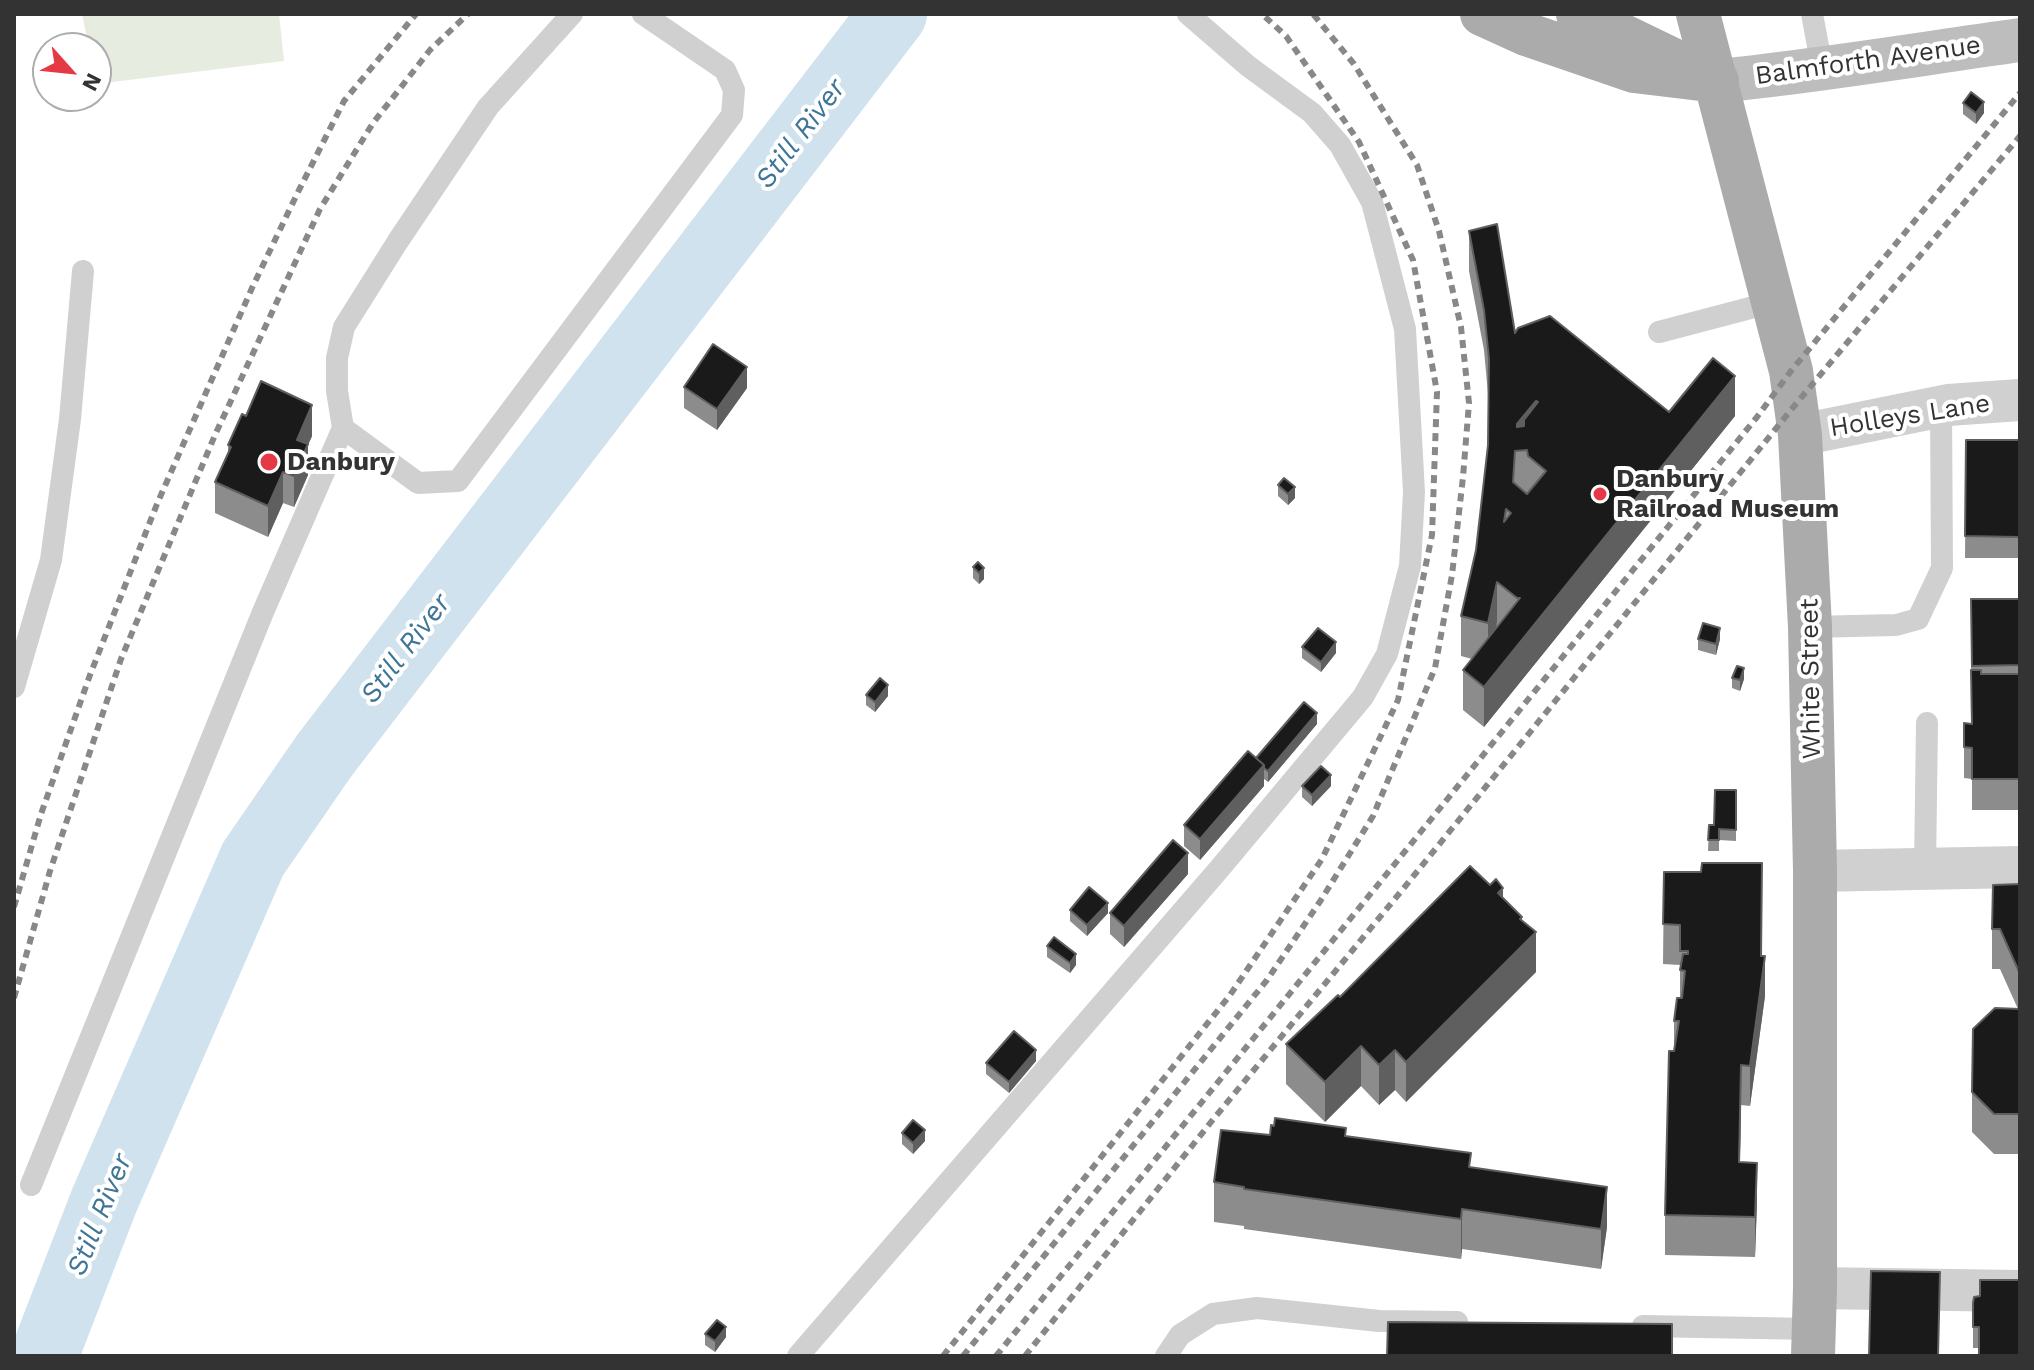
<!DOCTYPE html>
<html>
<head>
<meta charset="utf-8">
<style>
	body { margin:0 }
	#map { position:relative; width:2034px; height:1370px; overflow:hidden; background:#fff; font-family:"Work Sans",sans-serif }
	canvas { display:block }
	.frame { position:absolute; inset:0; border:16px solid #333; pointer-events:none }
	.north { position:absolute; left:32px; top:32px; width:80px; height:80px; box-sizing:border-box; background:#fff; border:2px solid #adadad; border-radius:50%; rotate:117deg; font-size:22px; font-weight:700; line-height:32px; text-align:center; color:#333 }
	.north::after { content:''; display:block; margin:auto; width:28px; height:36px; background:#e63946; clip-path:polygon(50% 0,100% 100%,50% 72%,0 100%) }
</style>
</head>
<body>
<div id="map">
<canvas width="2034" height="1370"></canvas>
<div class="frame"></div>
<div class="north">N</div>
</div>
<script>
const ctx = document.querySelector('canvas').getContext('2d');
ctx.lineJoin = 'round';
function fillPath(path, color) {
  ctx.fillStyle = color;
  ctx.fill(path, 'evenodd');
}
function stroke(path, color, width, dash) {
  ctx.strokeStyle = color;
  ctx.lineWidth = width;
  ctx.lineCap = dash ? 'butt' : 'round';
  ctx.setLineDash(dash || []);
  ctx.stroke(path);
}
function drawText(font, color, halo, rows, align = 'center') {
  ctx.font = font + ' "Work Sans",sans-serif';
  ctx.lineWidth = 8;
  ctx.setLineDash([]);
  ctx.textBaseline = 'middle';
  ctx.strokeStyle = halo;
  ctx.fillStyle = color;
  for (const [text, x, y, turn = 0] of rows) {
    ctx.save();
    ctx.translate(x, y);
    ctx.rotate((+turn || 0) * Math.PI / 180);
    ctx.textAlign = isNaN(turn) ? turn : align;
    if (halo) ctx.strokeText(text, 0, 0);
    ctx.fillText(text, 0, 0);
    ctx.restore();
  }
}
const green = new Path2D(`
	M 82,14 L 279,14 L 284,61 L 96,84 L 96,48 L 89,48 Z`);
const river = new Path2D(`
	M 44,1356 L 104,1201 L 253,859 L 324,756 L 893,14`);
const lane = new Path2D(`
	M 1812,14 L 1822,67
	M 1659,332 L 1773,302
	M 343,428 L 418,483 L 458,481 L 732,115 L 734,90 L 725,70 L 643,14
	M 1810,627 L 1896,625 L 1918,619 L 1942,568 L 1941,406
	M 14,687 L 51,560 L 70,419 L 83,271
	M 1925,869 L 1927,723
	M 31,1185 L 263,612 L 343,428 L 337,391 L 337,358 L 344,327 L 398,241 L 488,107 L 572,14
	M 1643,1326 L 1814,1329
	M 798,1356 L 1220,868 L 1363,697 L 1387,654 L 1410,566 L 1414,492 L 1405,329 L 1372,202 L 1340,145 L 1312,113 L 1248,66 L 1188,14
	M 1166,1356 L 1180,1335 L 1213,1314 L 1257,1308 L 1379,1321 L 1457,1322`);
const street = new Path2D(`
	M 1800,435 L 1948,405 L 2020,400
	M 1815,871 L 2020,867
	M 1815,1288 L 2020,1291`);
const secondary = new Path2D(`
	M 1717,81 C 1818,71 1919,54 2020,40`);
const primary = new Path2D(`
	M 1482,14 L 1526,34 L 1634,71 L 1717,81
	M 1578,14 L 1671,59
	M 1698,14 L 1791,371 L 1800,435 L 1810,627 L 1815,871 L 1815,1288 L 1813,1356`);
const rail = new Path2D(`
	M 14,907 L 41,814 L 90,675 L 157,504 L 252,288 L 298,192 L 344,101 L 416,14
	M 14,998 L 50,871 L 121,659 L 215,435 L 320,209 L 373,123 L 430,50 L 468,14
	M 943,1356 L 1230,995 L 1322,859 L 1398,700 L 1432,535 L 1437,392 L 1413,260 L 1359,142 L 1286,36 L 1262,14
	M 963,1356 L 1267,980 L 1321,900 L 1373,816 L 1435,668 L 1452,575 L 1463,477 L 1469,403 L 1461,327 L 1439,231 L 1417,165 L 1354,64 L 1313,14
	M 996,1356 L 1757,417 L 1791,371 L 2020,93
	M 1025,1356 L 1211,1122 L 1403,889 L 1795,405 L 2020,136`);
const wall = new Path2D(`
	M 1963,103 L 1984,113 L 1976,124 L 1963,114 Z
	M 1469,231 L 1515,333 L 1669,412 L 1735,416 L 1484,727 L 1463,710 L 1463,670 L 1472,659 L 1461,656 L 1461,616 L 1476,550 L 1488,445 L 1488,394 L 1484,350 L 1469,271 Z
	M 684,387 L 747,388 L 717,430 L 684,408 Z
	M 312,436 L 308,445 L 308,475 L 294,507 L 283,503 L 268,537 L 215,513 L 215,482 L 228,454 L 228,445 Z
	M 1966,440 L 2020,440 L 2019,558 L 1965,558 Z
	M 1278,485 L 1295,498 L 1288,505 L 1278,496 Z
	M 973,567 L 984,579 L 979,584 L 973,578 Z
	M 1971,599 L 2020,599 L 2020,810 L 1972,810 L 1972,779 L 1964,778 L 1964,723 L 1971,724 Z
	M 1698,639 L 1720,639 L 1716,655 L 1698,650 Z
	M 1302,647 L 1336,653 L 1321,672 L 1302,658 Z
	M 1732,678 L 1744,679 L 1740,691 L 1732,688 Z
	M 866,695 L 888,696 L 875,712 L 866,705 Z
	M 1317,724 L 1268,782 L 1264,779 L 1264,786 L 1200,860 L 1184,846 L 1184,825 L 1256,758 Z
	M 1302,786 L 1331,786 L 1312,806 L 1302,797 Z
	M 1736,790 L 1736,841 L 1719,840 L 1719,851 L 1708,851 L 1709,825 L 1714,825 Z
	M 1664,872 L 1761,956 L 1765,996 L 1750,1106 L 1741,1105 L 1740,1162 L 1757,1202 L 1755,1257 L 1665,1255 L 1665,1215 L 1674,1051 L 1674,1021 L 1680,998 L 1680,965 L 1663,964 Z
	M 1188,874 L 1124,947 L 1110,934 L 1110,913 Z
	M 2020,884 L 2020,1154 L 1994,1154 L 1972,1132 L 1972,1092 L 2018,1009 L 2000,969 L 1992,969 L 1992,929 Z
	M 1503,899 L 1522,921 L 1536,972 L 1406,1102 L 1395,1090 L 1379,1105 L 1361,1086 L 1325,1122 L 1286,1084 L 1286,1044 L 1340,997 Z
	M 1070,910 L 1108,913 L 1087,936 L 1070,921 Z
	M 1047,946 L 1076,965 L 1070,973 L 1047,957 Z
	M 1036,1061 L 1009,1093 L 986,1074 L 986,1063 Z
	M 902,1133 L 925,1141 L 913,1154 L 902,1144 Z
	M 1270,1135 L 1346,1136 L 1471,1167 L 1607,1227 L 1601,1269 L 1462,1249 L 1461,1259 L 1244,1229 L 1244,1226 L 1214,1222 L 1214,1182 Z
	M 2020,1280 L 2020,1356 L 1979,1356 L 1979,1348 L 1973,1348 L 1973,1303 L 1980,1296 Z
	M 705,1334 L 726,1337 L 715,1352 L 705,1345 Z`);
const shadedWall = new Path2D(`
	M 1984,102 L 1984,113 L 1976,124 L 1976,113 Z
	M 747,367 L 747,388 L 717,430 L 717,409 Z
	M 1735,376 L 1735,416 L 1484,727 L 1484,687 Z
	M 1536,401 L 1536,440 L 1524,450 L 1517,424 Z
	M 312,405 L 312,436 L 308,445 L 308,475 L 294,507 L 294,476 L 297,440 Z
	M 283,472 L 283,503 L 268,537 L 268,506 Z
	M 1295,487 L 1295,498 L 1288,505 L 1288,494 Z
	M 984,568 L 984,579 L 979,584 L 979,573 Z
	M 1497,582 L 1497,622 L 1488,662 L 1488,623 Z
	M 1720,628 L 1720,639 L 1716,655 L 1716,644 Z
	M 1336,642 L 1336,653 L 1321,672 L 1321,662 Z
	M 1744,668 L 1744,679 L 1740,691 L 1740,680 Z
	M 888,685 L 888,696 L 875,712 L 875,702 Z
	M 1317,713 L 1317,724 L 1268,782 L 1268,771 Z
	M 1264,765 L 1264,786 L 1200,860 L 1200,839 Z
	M 1331,775 L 1331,786 L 1312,806 L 1312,795 Z
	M 1188,853 L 1188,874 L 1124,947 L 1124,926 Z
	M 1503,888 L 1503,927 L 1498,893 Z
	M 1108,903 L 1108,913 L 1087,936 L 1087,925 Z
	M 1522,917 L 1522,946 L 1536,932 L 1536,972 L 1406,1102 L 1406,1062 Z
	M 1076,954 L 1076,965 L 1070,973 L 1070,963 Z
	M 1765,956 L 1765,996 L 1750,1106 L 1750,1066 Z
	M 1361,1046 L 1361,1086 L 1325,1122 L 1325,1082 Z
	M 1036,1050 L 1036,1061 L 1009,1093 L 1009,1082 Z
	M 1395,1050 L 1395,1090 L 1379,1105 L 1379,1065 Z
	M 1741,1065 L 1741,1105 L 1739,1202 L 1739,1162 Z
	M 925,1130 L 925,1141 L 913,1154 L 913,1143 Z
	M 1757,1163 L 1757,1202 L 1755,1257 L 1755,1217 Z
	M 1607,1187 L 1607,1227 L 1601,1269 L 1601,1229 Z
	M 1462,1209 L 1462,1249 L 1461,1259 L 1461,1219 Z
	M 726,1327 L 726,1337 L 715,1352 L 715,1341 Z`);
const building = new Path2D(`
	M 1971,92 L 1984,102 L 1976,113 L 1963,103 Z
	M 1497,224 L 1515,333 L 1518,328 L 1550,316 L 1669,412 L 1713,358 L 1735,376 L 1484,687 L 1463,670 L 1520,598 L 1517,598 L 1497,582 L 1488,623 L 1461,616 L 1476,550 L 1488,445 L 1489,359 L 1484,310 L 1469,231 ZM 1536,401 L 1538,402 L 1524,420 L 1524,426 L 1517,427 L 1517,424 ZM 1527,450 L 1528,456 L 1546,471 L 1527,494 L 1513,482 L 1515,451 ZM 1506,509 L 1511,513 L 1504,522 Z
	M 713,344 L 747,367 L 717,409 L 684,387 Z
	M 261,381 L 312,405 L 297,440 L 308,444 L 294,476 L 283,472 L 268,506 L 215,482 L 231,447 L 228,445 L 242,414 L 246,416 Z
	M 1966,440 L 2020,440 L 2019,537 L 1965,536 Z
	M 1284,478 L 1295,487 L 1288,494 L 1278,485 Z
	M 978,562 L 984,568 L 979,573 L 973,567 Z
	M 1971,599 L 2020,599 L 2020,665 L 1972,666 Z
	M 1703,623 L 1720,628 L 1716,644 L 1698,639 Z
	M 1318,628 L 1336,642 L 1321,662 L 1302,647 Z
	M 1737,666 L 1744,668 L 1740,680 L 1732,678 Z
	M 1971,670 L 1981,670 L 1981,674 L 2020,674 L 2020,779 L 1972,779 L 1972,748 L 1964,747 L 1964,723 L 1972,724 Z
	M 880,678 L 888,685 L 875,702 L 866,695 Z
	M 1304,702 L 1317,713 L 1268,771 L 1264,768 L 1264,765 L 1256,758 Z
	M 1248,751 L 1264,765 L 1200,839 L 1184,825 Z
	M 1321,766 L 1331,775 L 1312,795 L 1302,786 Z
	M 1715,790 L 1736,790 L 1736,830 L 1719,829 L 1719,840 L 1708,840 L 1709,825 L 1714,825 Z
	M 1173,840 L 1188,853 L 1124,926 L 1110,913 Z
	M 1702,863 L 1762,863 L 1761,956 L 1765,956 L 1750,1066 L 1741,1065 L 1739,1162 L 1757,1163 L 1755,1217 L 1665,1215 L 1669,1051 L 1674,1051 L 1679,1021 L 1674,1021 L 1677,998 L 1682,998 L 1685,971 L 1680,970 L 1683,954 L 1688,954 L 1688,951 L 1680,951 L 1680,925 L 1663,924 L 1664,872 L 1701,872 Z
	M 1470,866 L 1490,885 L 1496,879 L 1503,888 L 1498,893 L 1522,917 L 1520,919 L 1536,932 L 1406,1062 L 1395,1050 L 1379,1065 L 1361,1046 L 1325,1082 L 1286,1044 L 1338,995 L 1340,997 Z
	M 2020,884 L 2020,974 L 2000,929 L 1992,929 L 1993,885 Z
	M 1089,887 L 1108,903 L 1087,925 L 1070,910 Z
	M 1054,937 L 1076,954 L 1070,963 L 1047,946 Z
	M 1995,1008 L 2020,1009 L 2020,1114 L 1994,1114 L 1972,1092 L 1973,1029 Z
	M 1014,1031 L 1036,1050 L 1009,1082 L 986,1063 Z
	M 1275,1118 L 1346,1128 L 1345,1136 L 1471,1153 L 1469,1167 L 1607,1187 L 1601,1229 L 1462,1209 L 1461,1219 L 1244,1189 L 1244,1187 L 1214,1182 L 1221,1130 L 1270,1135 L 1271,1125 L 1274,1126 Z
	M 913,1120 L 925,1130 L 913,1143 L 902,1133 Z
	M 1871,1271 L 1940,1272 L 1938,1356 L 1869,1356 Z
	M 1980,1280 L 2020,1280 L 2020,1355 L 1979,1355 L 1979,1327 L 1973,1327 L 1973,1303 L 1974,1297 L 1980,1296 Z
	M 717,1320 L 726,1327 L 715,1341 L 705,1334 Z
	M 1388,1322 L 1672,1324 L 1672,1356 L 1387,1356 Z`);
const markers = [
	[269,462,10,"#e63946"],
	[1600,494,8,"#e63946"]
];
const streetNames = [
	["Balmforth Avenue",1868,61,-8],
	["Holleys Lane",1910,416,-9],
	["White Street",1811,679,-91]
];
const poiNames = [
	["Danbury",287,462],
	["Danbury",1616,479],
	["Railroad Museum",1616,509]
];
const waterNames = [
	["Still River",801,134,-53],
	["Still River",406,649,-53],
	["Still River",100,1215,-68]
];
fillPath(green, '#e6ecdf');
stroke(river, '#cfe2ee', 68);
stroke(lane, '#d0d0d0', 22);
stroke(street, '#d0d0d0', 42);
stroke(secondary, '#bdbdbd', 44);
stroke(primary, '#ababab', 44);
stroke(rail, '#888', 6, [8, 6]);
fillPath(wall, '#8c8c8c');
fillPath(shadedWall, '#5f5f5f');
fillPath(building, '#1a1a1a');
stroke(building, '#5f5f5f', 2);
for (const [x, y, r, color] of markers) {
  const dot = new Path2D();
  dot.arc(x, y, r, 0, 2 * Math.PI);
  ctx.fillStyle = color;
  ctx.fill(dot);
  stroke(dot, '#fff', 3);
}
drawText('26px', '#333', '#fff', streetNames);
drawText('bold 26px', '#333', '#fff', poiNames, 'left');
drawText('italic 28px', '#3f7597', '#fff', waterNames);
</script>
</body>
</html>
